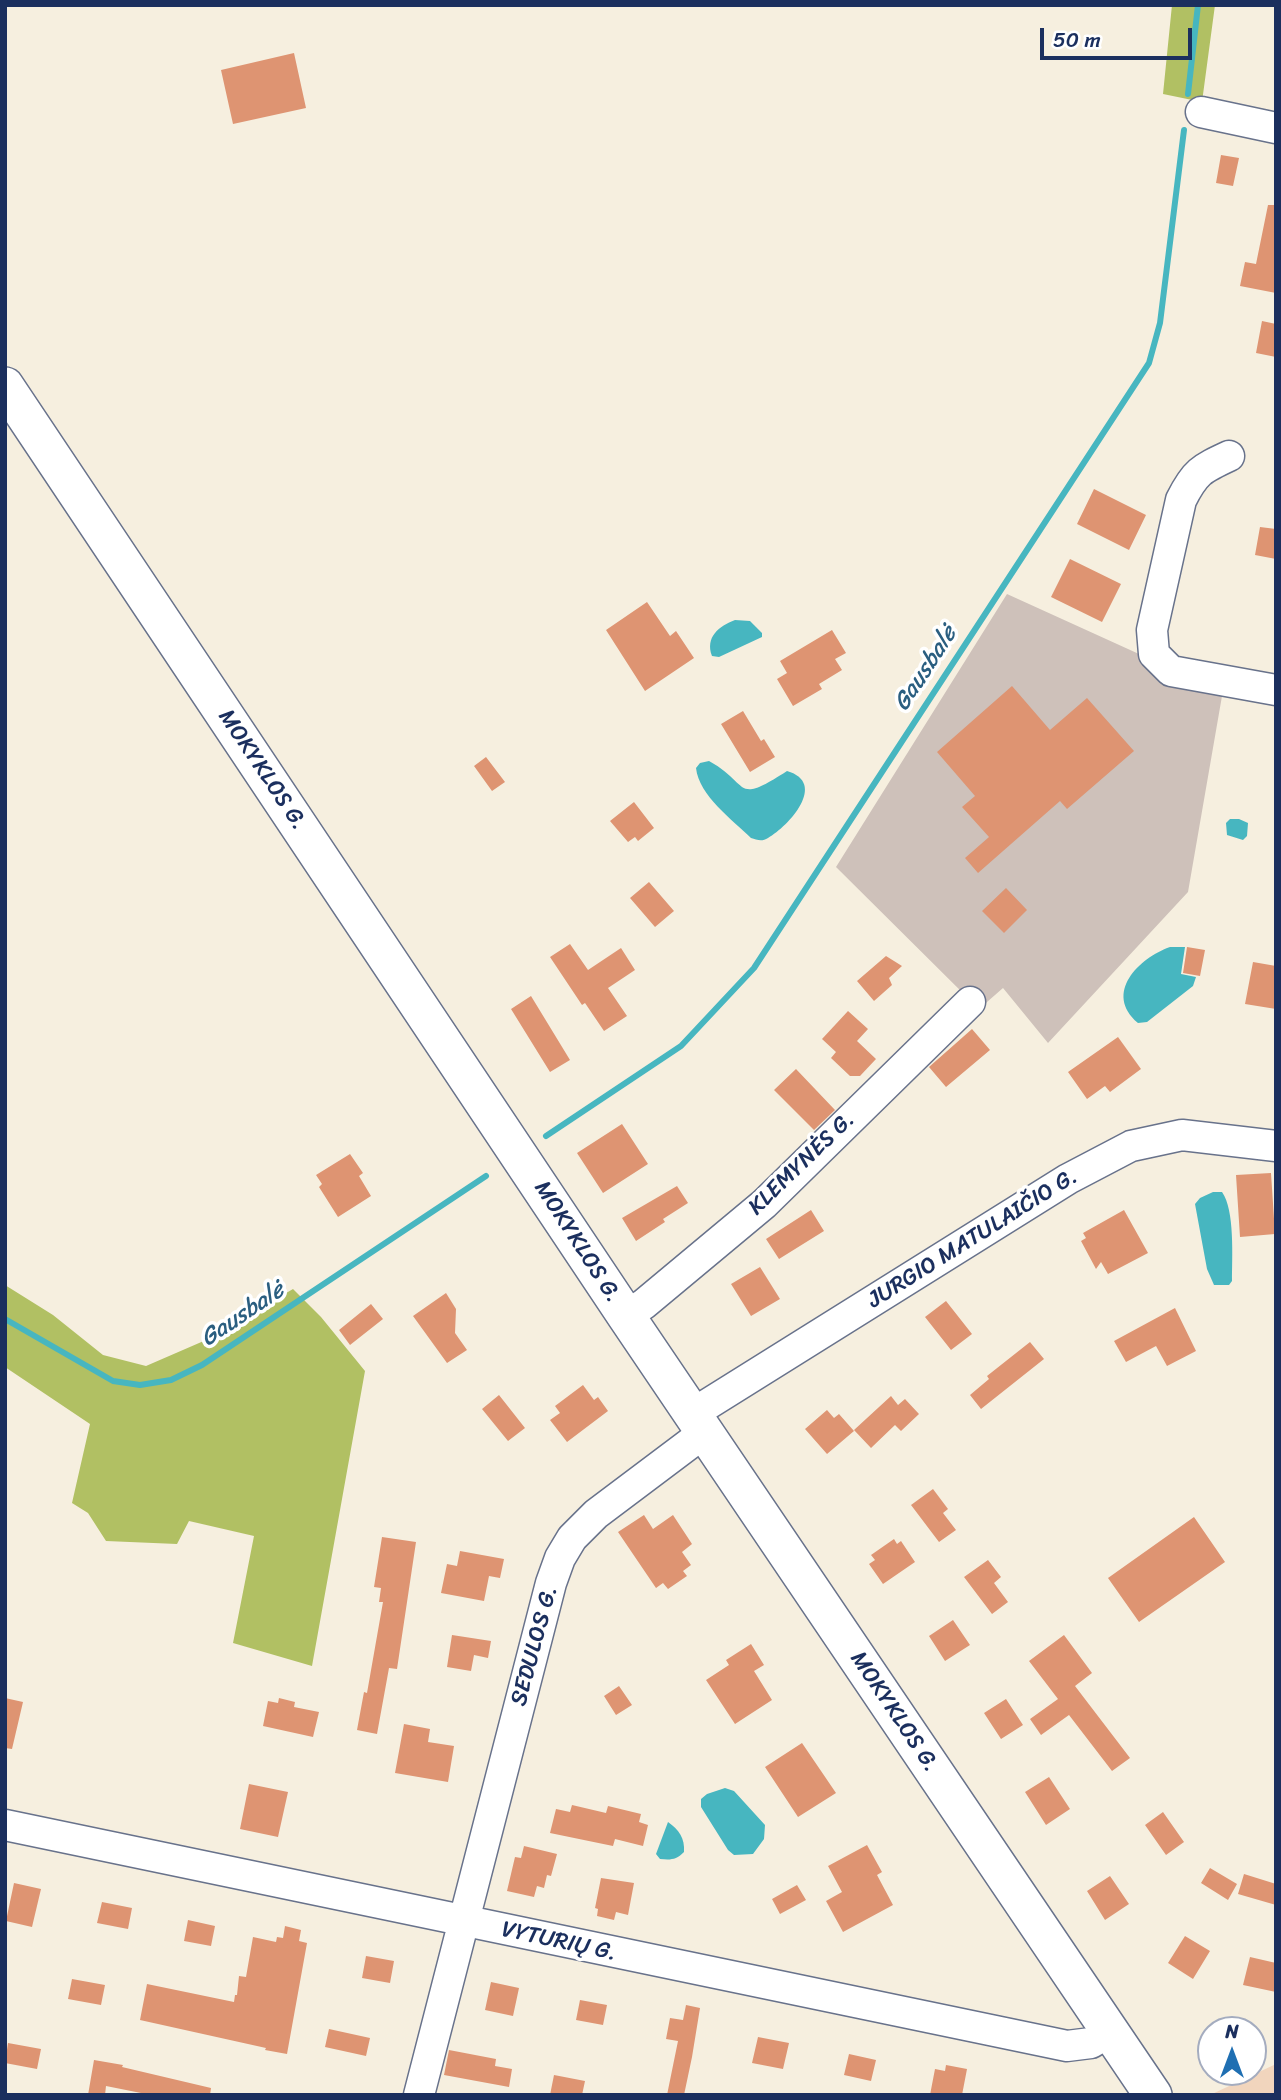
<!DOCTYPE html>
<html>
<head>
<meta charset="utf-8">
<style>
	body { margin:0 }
	#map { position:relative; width:1281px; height:2100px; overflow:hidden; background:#f6efdf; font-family:Sriracha,sans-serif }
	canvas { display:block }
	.frame { position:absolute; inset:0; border:7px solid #1b2f5e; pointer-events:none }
	.north { position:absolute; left:1197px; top:2016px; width:70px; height:70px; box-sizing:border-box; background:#fff; border:2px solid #a4acbf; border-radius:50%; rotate:0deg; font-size:19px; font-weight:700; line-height:28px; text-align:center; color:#1b2f5e }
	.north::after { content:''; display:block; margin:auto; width:24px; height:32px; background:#1f6fb2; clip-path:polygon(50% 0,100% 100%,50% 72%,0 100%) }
	.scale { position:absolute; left:1040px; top:28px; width:152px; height:32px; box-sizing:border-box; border:4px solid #1b2f5e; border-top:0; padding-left:9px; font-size:21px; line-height:24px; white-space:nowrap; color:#1b2f5e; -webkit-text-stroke:5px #fff; paint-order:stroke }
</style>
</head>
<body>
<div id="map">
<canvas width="1281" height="2100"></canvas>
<div class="frame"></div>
<div class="north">N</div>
<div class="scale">50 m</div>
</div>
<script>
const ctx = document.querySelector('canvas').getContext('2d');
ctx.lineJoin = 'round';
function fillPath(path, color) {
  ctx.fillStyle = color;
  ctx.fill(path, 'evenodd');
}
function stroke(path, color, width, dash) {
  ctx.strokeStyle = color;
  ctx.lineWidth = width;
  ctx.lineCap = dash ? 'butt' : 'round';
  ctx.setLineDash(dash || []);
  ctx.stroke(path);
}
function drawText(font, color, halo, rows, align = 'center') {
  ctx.font = font + ' Sriracha,sans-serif';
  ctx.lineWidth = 7;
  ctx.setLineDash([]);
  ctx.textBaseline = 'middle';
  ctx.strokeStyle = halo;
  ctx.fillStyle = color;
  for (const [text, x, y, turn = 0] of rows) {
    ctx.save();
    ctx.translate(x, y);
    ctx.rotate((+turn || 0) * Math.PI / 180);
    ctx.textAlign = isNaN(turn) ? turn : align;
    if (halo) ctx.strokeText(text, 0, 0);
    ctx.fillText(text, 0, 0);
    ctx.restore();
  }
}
const built = new Path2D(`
	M 1276,2064 L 1276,2095 L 1210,2095 Z`);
const industrial = new Path2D(`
	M 1007,594 L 1139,654 L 1163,680 L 1222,696 L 1188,892 L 1048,1043 L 1003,988 L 979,1009 L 836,867 Z`);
const green = new Path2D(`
	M 1172,5 L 1215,5 L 1202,102 L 1163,94 Z
	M 5,1285 L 53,1315 L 103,1355 L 146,1366 L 206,1340 L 293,1289 L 321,1317 L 365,1371 L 312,1666 L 233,1643 L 254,1536 L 189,1521 L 177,1544 L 106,1541 L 88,1513 L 72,1503 L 90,1424 L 5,1367 Z`);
const water = new Path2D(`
	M 735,620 L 750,621 L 762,633 L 762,637 L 719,657 L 712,656 C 705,637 719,626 735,620 Z
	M 709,761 C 751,784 733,806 787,771 C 828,783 789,826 768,838 C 762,842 757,840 751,838 C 733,820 699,796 696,768 L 700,763 Z
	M 1230,819 L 1239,819 L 1248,823 L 1247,836 L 1243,840 L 1227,835 L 1226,823 Z
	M 1170,947 L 1185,947 L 1181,974 L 1196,977 L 1193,986 L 1147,1022 L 1138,1023 C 1103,993 1139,958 1170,947 Z
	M 1213,1192 L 1222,1192 C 1235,1210 1232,1258 1232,1281 L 1229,1285 L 1214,1285 L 1207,1269 L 1195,1204 L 1200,1198 Z
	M 725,1788 L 734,1791 L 765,1825 L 764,1839 L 753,1854 L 734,1855 L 728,1850 L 701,1807 L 701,1799 L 707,1794 Z
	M 668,1822 C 679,1830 685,1838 684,1852 C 676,1860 671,1860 660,1859 L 656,1854 Z`);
const stream = new Path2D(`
	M 1188,94 L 1198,5
	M 546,1136 L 681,1046 L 754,968 L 1149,363 L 1160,323 L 1184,130
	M 5,1319 L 113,1381 L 140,1385 L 171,1380 L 202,1365 L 486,1176`);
const building = new Path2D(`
	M 294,53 L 306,108 L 233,124 L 221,70 Z
	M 1221,155 L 1239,158 L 1233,186 L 1216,183 Z
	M 1268,205 L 1276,205 L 1276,293 L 1240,286 L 1245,262 L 1256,264 Z
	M 1262,321 L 1276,324 L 1276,357 L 1256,353 Z
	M 1094,489 L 1146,515 L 1129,550 L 1077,524 Z
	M 1260,527 L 1276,529 L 1276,559 L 1255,555 Z
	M 1070,559 L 1121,584 L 1102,622 L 1051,597 Z
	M 647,602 L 670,636 L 676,631 L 694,658 L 645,691 L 606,630 Z
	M 832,630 L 846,653 L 835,659 L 842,670 L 819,684 L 822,689 L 793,706 L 777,679 L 787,673 L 780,661 Z
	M 1012,686 L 1050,730 L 1087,698 L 1134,751 L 1067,809 L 1060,801 L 978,873 L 965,858 L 989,837 L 962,807 L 975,796 L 937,752 Z
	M 743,711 L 761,741 L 764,739 L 775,757 L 750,772 L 721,724 Z
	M 486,757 L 505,782 L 492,791 L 474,766 Z
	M 634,802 L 654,828 L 638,841 L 635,837 L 628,842 L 610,821 Z
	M 649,882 L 674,911 L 655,927 L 630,898 Z
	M 1006,888 L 1027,910 L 1004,933 L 982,911 Z
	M 570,944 L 588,970 L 621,948 L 635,970 L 608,988 L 627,1016 L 604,1031 L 585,1003 L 582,1005 L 550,957 Z
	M 1187,947 L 1205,950 L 1200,976 L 1183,973 Z
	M 886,956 L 902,966 L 889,978 L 892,985 L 874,1001 L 857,981 Z
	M 1253,962 L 1276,966 L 1276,1009 L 1245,1004 Z
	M 531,996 L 570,1060 L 550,1072 L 511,1009 Z
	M 848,1011 L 868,1029 L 857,1041 L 876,1059 L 860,1076 L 850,1076 L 831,1058 L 836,1052 L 822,1039 Z
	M 972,1029 L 990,1050 L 946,1087 L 929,1067 Z
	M 1118,1037 L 1141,1069 L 1110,1092 L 1105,1086 L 1087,1099 L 1068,1072 Z
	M 796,1069 L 835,1110 L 814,1130 L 774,1090 Z
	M 622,1124 L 648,1164 L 603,1193 L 577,1153 Z
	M 350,1154 L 363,1173 L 359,1176 L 371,1196 L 338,1217 L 319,1187 L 322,1184 L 316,1175 Z
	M 1271,1173 L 1275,1234 L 1240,1237 L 1236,1175 Z
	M 677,1186 L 688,1203 L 663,1219 L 665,1222 L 636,1241 L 622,1218 Z
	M 811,1210 L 824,1231 L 779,1259 L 766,1239 Z
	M 1124,1210 L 1148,1253 L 1108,1274 L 1101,1262 L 1096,1269 L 1081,1241 L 1086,1238 L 1083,1233 Z
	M 760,1267 L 780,1299 L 751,1316 L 731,1284 Z
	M 446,1293 L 456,1309 L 455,1333 L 467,1350 L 447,1363 L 413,1316 Z
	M 946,1301 L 972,1334 L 951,1350 L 925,1317 Z
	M 371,1304 L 383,1319 L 350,1345 L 339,1330 Z
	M 1175,1308 L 1196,1351 L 1167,1366 L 1156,1346 L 1126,1362 L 1114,1341 Z
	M 1030,1342 L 1044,1359 L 981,1409 L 970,1395 L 989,1379 L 987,1376 Z
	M 583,1385 L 594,1400 L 598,1397 L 608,1411 L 567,1442 L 550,1420 L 560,1413 L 555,1406 Z
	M 499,1395 L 525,1428 L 508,1441 L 482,1409 Z
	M 891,1396 L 898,1405 L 905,1399 L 919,1414 L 901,1431 L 895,1425 L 871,1448 L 854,1430 Z
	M 827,1410 L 834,1418 L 839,1414 L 854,1431 L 827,1454 L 805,1429 Z
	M 933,1489 L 948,1509 L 943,1513 L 956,1530 L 939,1542 L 911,1505 Z
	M 644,1515 L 653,1529 L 673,1515 L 692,1544 L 682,1552 L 691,1565 L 683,1571 L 687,1576 L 668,1589 L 663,1583 L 656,1588 L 618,1532 Z
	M 1194,1517 L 1225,1562 L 1139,1622 L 1108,1578 Z
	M 382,1537 L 416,1542 L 397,1669 L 389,1668 L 377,1734 L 357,1730 L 364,1692 L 367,1693 L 383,1602 L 379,1602 L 381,1588 L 374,1587 Z
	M 894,1539 L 897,1544 L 901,1541 L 915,1562 L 883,1584 L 869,1564 L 875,1560 L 871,1555 Z
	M 460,1551 L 504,1559 L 500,1578 L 489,1576 L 484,1601 L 441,1593 L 447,1564 L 457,1566 Z
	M 988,1560 L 1001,1577 L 994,1583 L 1008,1602 L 992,1614 L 964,1577 Z
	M 953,1620 L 970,1645 L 945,1661 L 929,1636 Z
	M 452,1635 L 491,1641 L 488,1658 L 474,1655 L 471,1671 L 447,1667 Z
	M 1064,1635 L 1092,1673 L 1075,1686 L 1130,1758 L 1112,1771 L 1069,1715 L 1041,1735 L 1030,1719 L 1058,1699 L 1029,1661 Z
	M 751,1644 L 764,1665 L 754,1671 L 772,1700 L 735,1724 L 706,1680 L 729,1665 L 726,1660 Z
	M 619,1686 L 632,1705 L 616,1715 L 604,1696 Z
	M 5,1698 L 23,1702 L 12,1749 L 5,1748 Z
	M 279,1698 L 295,1702 L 294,1707 L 319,1712 L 313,1737 L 263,1726 L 268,1701 L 278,1703 Z
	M 1006,1699 L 1023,1725 L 1001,1739 L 984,1713 Z
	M 404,1724 L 430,1729 L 428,1742 L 454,1746 L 448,1782 L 395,1773 Z
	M 802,1743 L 836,1793 L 798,1817 L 765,1767 Z
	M 1049,1777 L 1070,1809 L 1046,1825 L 1025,1792 Z
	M 249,1784 L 288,1792 L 278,1837 L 240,1829 Z
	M 572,1805 L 606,1813 L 608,1806 L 641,1814 L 639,1822 L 648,1825 L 643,1846 L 615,1839 L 613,1846 L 550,1833 L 556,1809 L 570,1812 Z
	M 1163,1812 L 1184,1842 L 1166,1855 L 1145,1825 Z
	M 867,1845 L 882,1872 L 877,1875 L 893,1905 L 843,1932 L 826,1901 L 842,1892 L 828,1866 Z
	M 524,1846 L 557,1854 L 551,1876 L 547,1875 L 544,1888 L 537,1886 L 534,1897 L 507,1891 L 515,1857 L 521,1858 Z
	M 1210,1868 L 1237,1884 L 1228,1900 L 1201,1883 Z
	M 1244,1874 L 1276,1884 L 1276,1905 L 1238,1894 Z
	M 1110,1876 L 1129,1904 L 1105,1920 L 1087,1891 Z
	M 601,1878 L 634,1883 L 628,1915 L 616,1912 L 614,1920 L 597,1916 L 598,1909 L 595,1908 Z
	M 14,1883 L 41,1889 L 32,1927 L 6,1921 Z
	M 797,1885 L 806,1900 L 780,1914 L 772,1899 Z
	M 102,1902 L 132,1908 L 128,1929 L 97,1923 Z
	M 188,1920 L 215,1926 L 211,1946 L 184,1941 Z
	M 285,1926 L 301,1930 L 299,1941 L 307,1943 L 287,2054 L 265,2050 L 266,2048 L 140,2020 L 147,1984 L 234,2002 L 235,1995 L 237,1995 L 239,1976 L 246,1977 L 253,1937 L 276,1942 L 277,1937 L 283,1938 Z
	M 1185,1936 L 1210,1951 L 1193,1979 L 1168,1963 Z
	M 366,1956 L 394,1961 L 390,1983 L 362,1978 Z
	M 1250,1957 L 1276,1963 L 1276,1992 L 1243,1985 Z
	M 72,1979 L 105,1985 L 101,2005 L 68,1999 Z
	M 491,1982 L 519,1988 L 513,2016 L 485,2010 Z
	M 580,2000 L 607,2005 L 603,2025 L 576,2020 Z
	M 686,2005 L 700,2008 L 692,2057 L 684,2095 L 667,2095 L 678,2041 L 666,2039 L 670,2018 L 683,2020 Z
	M 329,2029 L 370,2038 L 366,2056 L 325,2047 Z
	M 758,2037 L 789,2043 L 783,2069 L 752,2063 Z
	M 8,2043 L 41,2049 L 37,2069 L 5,2063 Z
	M 449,2050 L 496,2059 L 495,2066 L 512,2069 L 509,2087 L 444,2075 Z
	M 849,2054 L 876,2060 L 871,2081 L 844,2075 Z
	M 94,2060 L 123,2065 L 122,2067 L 211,2088 L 210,2095 L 151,2095 L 106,2086 L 105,2095 L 88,2095 Z
	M 946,2065 L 967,2069 L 962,2095 L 930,2095 L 935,2069 L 945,2071 Z
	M 554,2075 L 585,2081 L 582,2095 L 550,2095 Z`);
const minor = new Path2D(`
	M 1201,112 L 1276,128
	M 1229,456 C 1201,469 1195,472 1181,500 L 1152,630 L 1154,654 L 1171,671 L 1276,690
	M 626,1316 L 644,1304 L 764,1204 L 970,1002
	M 692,1414 L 1068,1179 L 1131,1146 L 1182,1135 L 1276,1146
	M 5,1825 L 1067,2046 L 1091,2043 L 1111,2031
	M 419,2095 L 551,1583 L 560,1558 L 572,1538 L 596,1514 L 705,1432`);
const major = new Path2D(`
	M 5,386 L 626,1316 L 1153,2095`);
const streetNames = [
	["MOKYKLOS G.",262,770,56],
	["KLEMYNĖS G.",802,1164,-44],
	["JURGIO MATULAIČIO G.",973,1239,-32],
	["MOKYKLOS G.",577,1242,57],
	["SEDULOS G.",535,1646,-75],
	["MOKYKLOS G.",894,1712,56],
	["VYTURIŲ G.",559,1942,12]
];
const waterNames = [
	["Gausbalė",926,669,-57],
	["Gausbalė",243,1315,-34]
];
fillPath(built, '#f1d5bd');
fillPath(industrial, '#cec1ba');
fillPath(green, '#b1c063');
fillPath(water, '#47b6c0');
stroke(stream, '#47b6c0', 6);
fillPath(building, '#de9472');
stroke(minor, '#68728b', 33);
stroke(major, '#68728b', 40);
stroke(minor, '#fff', 30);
stroke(major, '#fff', 37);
drawText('23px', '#1b2f5e', '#fff', streetNames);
drawText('italic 24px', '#2a5e80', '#fff', waterNames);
</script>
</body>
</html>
